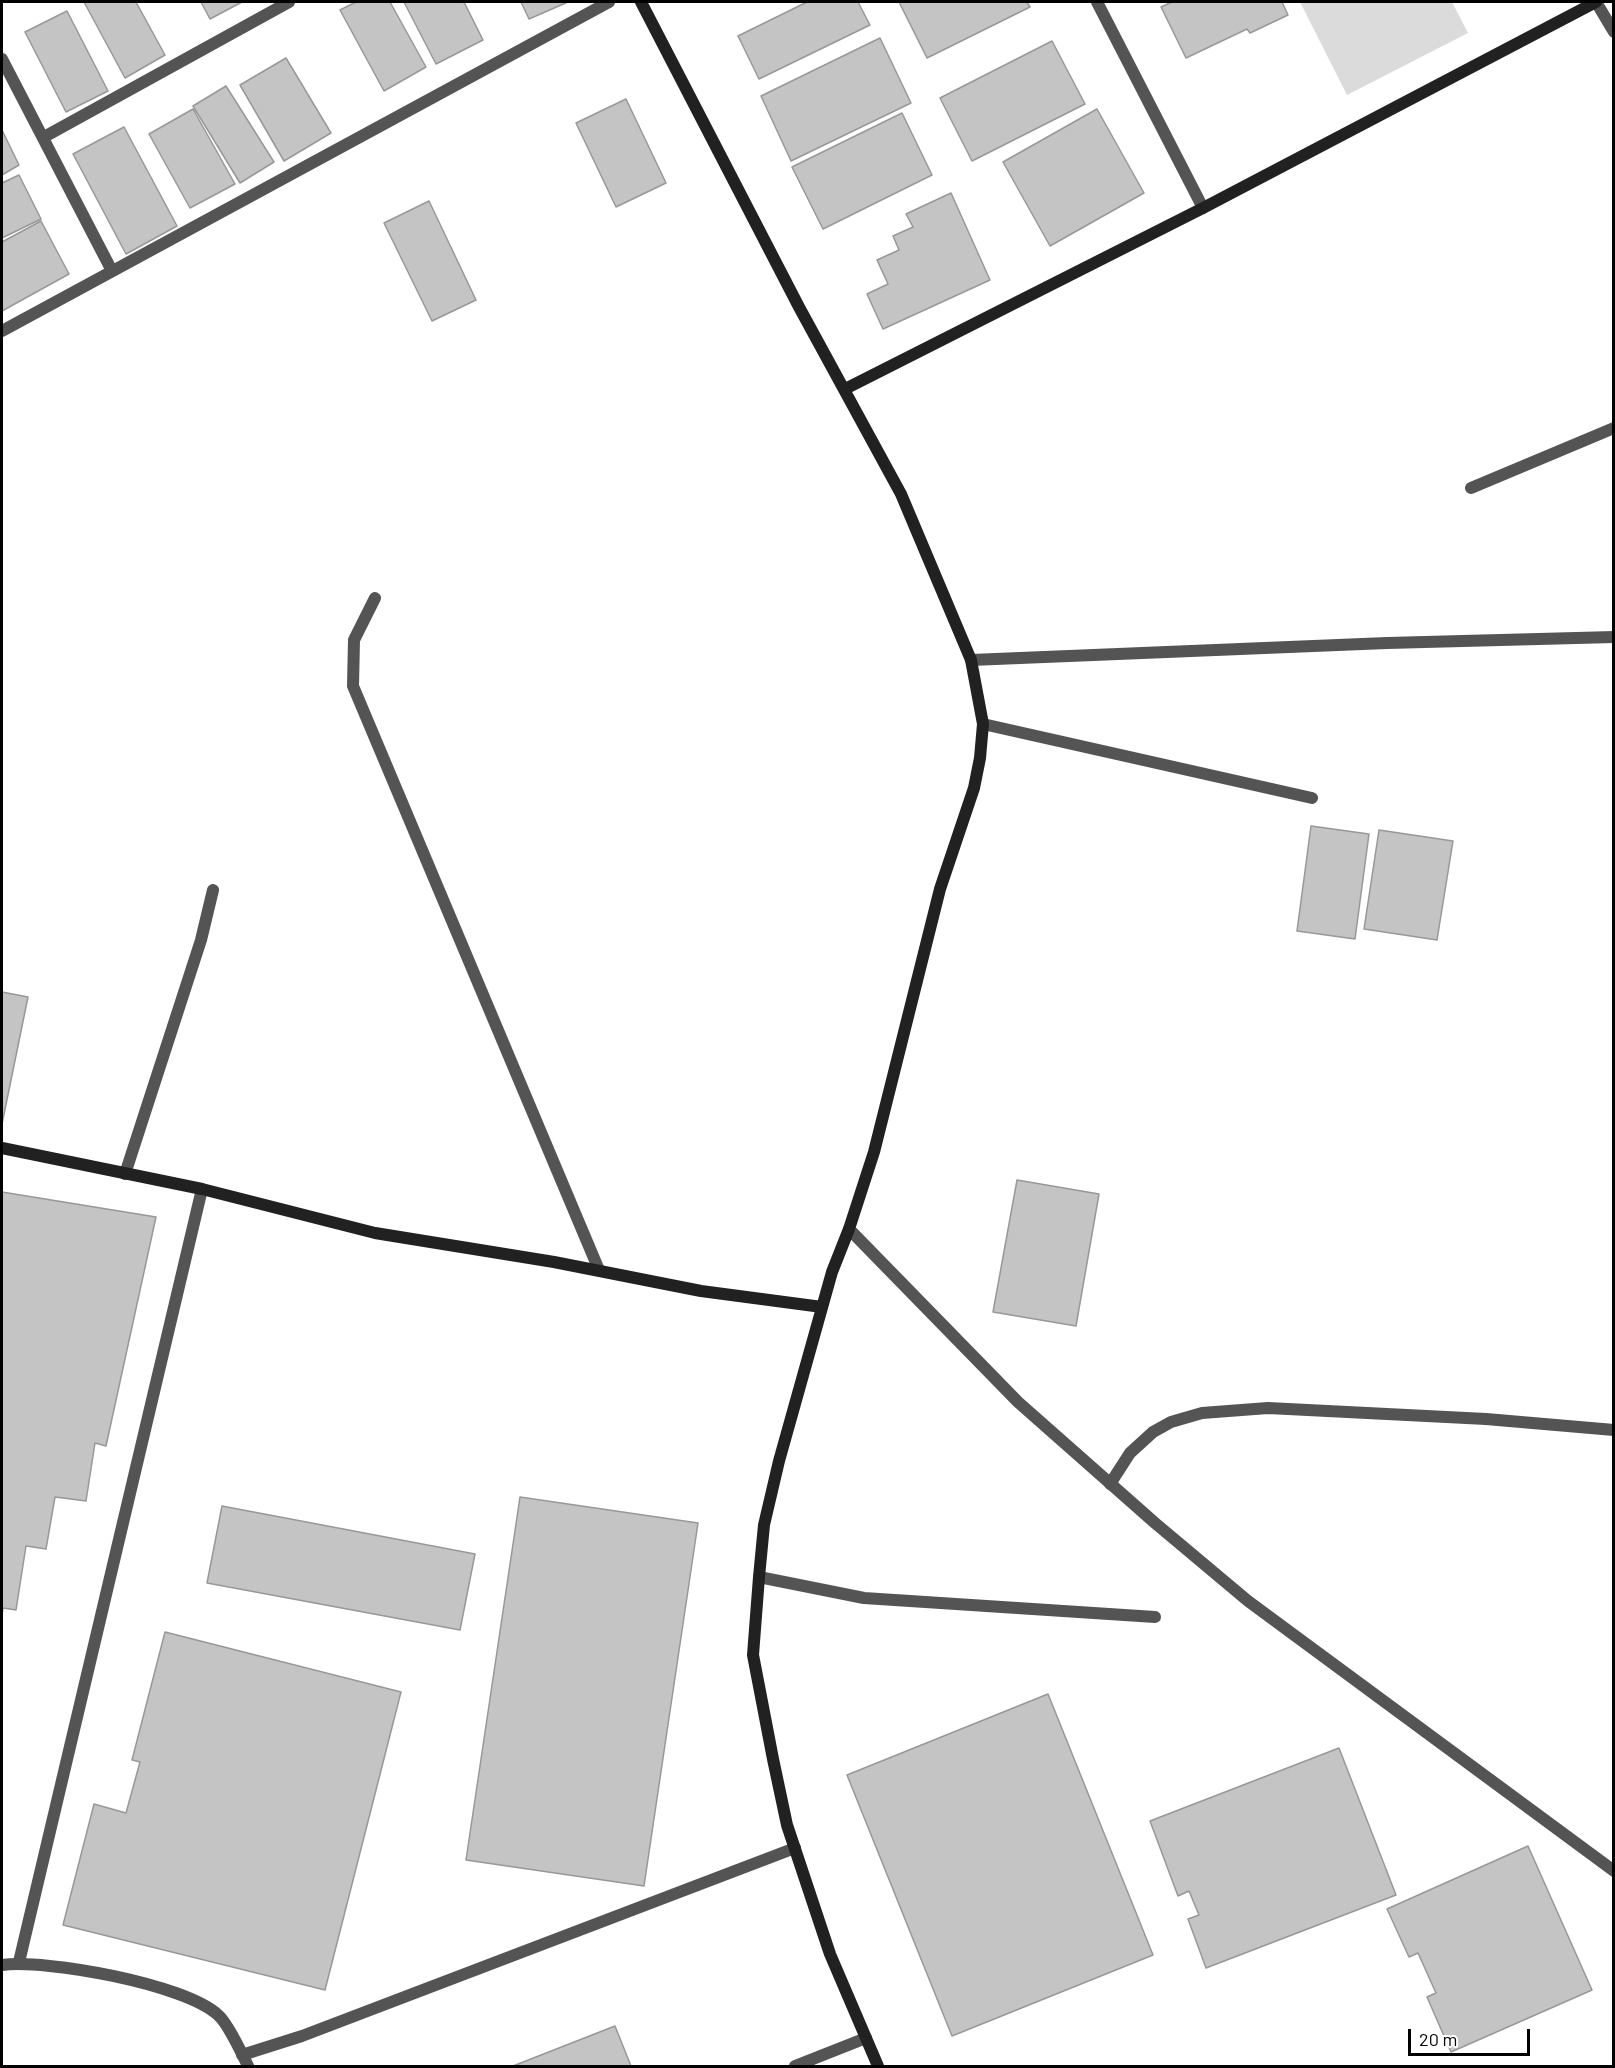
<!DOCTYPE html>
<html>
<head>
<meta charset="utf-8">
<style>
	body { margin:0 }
	#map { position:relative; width:1615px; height:2068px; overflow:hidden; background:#fff; font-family:Barlow,sans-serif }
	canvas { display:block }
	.frame { position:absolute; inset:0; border:3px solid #000; pointer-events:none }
	.scale { position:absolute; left:1408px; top:2029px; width:122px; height:27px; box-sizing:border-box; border:3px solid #000; border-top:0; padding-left:8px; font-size:18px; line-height:21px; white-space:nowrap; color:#000; -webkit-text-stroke:4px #fff; paint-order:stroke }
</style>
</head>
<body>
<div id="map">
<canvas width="1615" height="2068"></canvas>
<div class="frame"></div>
<div class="scale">20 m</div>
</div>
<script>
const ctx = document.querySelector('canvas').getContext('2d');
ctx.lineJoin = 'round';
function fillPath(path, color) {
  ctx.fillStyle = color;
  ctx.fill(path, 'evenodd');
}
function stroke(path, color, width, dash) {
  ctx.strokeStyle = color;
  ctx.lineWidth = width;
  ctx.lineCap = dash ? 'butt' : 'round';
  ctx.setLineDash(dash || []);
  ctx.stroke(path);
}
const green = new Path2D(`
	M 1300,2 L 1452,2 L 1468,33 L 1347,95 Z`);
const building = new Path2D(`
	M 84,2 L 136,2 L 165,55 L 125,78 Z
	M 201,2 L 242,2 L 210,19 Z
	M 356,2 L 390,2 L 426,67 L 384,91 L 340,10 Z
	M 404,2 L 464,2 L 483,40 L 436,64 Z
	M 521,2 L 568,2 L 529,19 Z
	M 807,2 L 858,2 L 870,25 L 759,79 L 738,36 Z
	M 899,2 L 1027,2 L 1030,7 L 927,58 Z
	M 1172,2 L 1282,2 L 1288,15 L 1250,33 L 1247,29 L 1186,58 L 1161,7 Z
	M 67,11 L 108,91 L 66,112 L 25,32 Z
	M 880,38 L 911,103 L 791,161 L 761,96 Z
	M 1052,41 L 1085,104 L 972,161 L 940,98 Z
	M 286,58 L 331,133 L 284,161 L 240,85 Z
	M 226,86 L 274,162 L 240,183 L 193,106 Z
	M 626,99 L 666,183 L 616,207 L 576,123 Z
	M 193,109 L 235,184 L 190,208 L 149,134 Z
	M 1097,109 L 1144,193 L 1050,246 L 1003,162 Z
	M 902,113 L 932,175 L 823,229 L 792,167 Z
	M 124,127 L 177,226 L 126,254 L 73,154 Z
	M 2,130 L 19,165 L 2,175 Z
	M 19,175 L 41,219 L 2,238 L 2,183 Z
	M 951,193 L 990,280 L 883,329 L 867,294 L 888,284 L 877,260 L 899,250 L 893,236 L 913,227 L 906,214 Z
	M 429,201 L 476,300 L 432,321 L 384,223 Z
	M 41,221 L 69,274 L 2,311 L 2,242 Z
	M 1311,826 L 1369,834 L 1355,939 L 1297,931 Z
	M 1379,830 L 1453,841 L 1437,940 L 1364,929 Z
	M 2,992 L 28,997 L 2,1124 Z
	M 1017,1180 L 1099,1194 L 1076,1326 L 993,1312 Z
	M 2,1192 L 156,1217 L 106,1446 L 95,1443 L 86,1501 L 55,1497 L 46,1549 L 26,1546 L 16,1610 L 3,1608 L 2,1615 Z
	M 520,1497 L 698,1523 L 644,1886 L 466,1860 Z
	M 222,1506 L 475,1554 L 460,1630 L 207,1583 Z
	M 165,1632 L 401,1692 L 325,1990 L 63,1925 L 94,1804 L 126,1813 L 140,1762 L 132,1760 Z
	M 1048,1694 L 1153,1955 L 952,2036 L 847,1775 Z
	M 1339,1748 L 1396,1895 L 1206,1968 L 1188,1919 L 1199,1915 L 1189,1891 L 1178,1896 L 1150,1821 Z
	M 1528,1846 L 1592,1990 L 1451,2052 L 1427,1997 L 1436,1993 L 1418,1953 L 1409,1957 L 1387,1909 Z
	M 615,2026 L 631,2066 L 513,2066 Z`);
const lane = new Path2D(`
	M 1110,1484 L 1130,1453 L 1153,1432 L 1171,1422 L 1202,1413 L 1268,1408 L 1486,1419 L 1614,1430
	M 759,1577 L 864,1598 L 1155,1617
	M 19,1962 L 202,1189`);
const street = new Path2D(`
	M 1097,2 L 1203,208
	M 1596,2 L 1614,32
	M 2,59 L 112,271
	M 44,137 L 289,2
	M 2,331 L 609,2
	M 1471,488 L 1614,428
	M 375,598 L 354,640 L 353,686 L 599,1270
	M 971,660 L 1387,643 L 1614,637
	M 983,724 L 1312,798
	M 125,1174 L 201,940 L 213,890
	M 849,1229 L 1018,1402 L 1155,1523 L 1248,1601 L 1614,1871
	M 2,1965 C 46,1959 185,1984 218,2015 C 228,2023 242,2054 248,2066
	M 242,2055 L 302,2036 L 795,1848
	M 795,2066 L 866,2038`);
const secondary = new Path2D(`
	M 641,2 L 799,307 L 901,494 L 971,660 L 983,724 L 980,758 L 974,788 L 940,889 L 874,1152 L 849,1229 L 832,1272 L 779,1461 L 764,1525 L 759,1577 L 753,1655 L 773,1759 L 787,1825 L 830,1954 L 878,2066
	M 845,389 L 1203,208 L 1596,2
	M 2,1148 L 202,1189 L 375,1233 L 554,1262 L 701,1291 L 822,1307`);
fillPath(green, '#dbdbdb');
fillPath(building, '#c4c4c4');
stroke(building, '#989898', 1.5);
stroke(lane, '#545454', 12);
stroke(street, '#545454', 12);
stroke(secondary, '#212121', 12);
</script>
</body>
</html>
